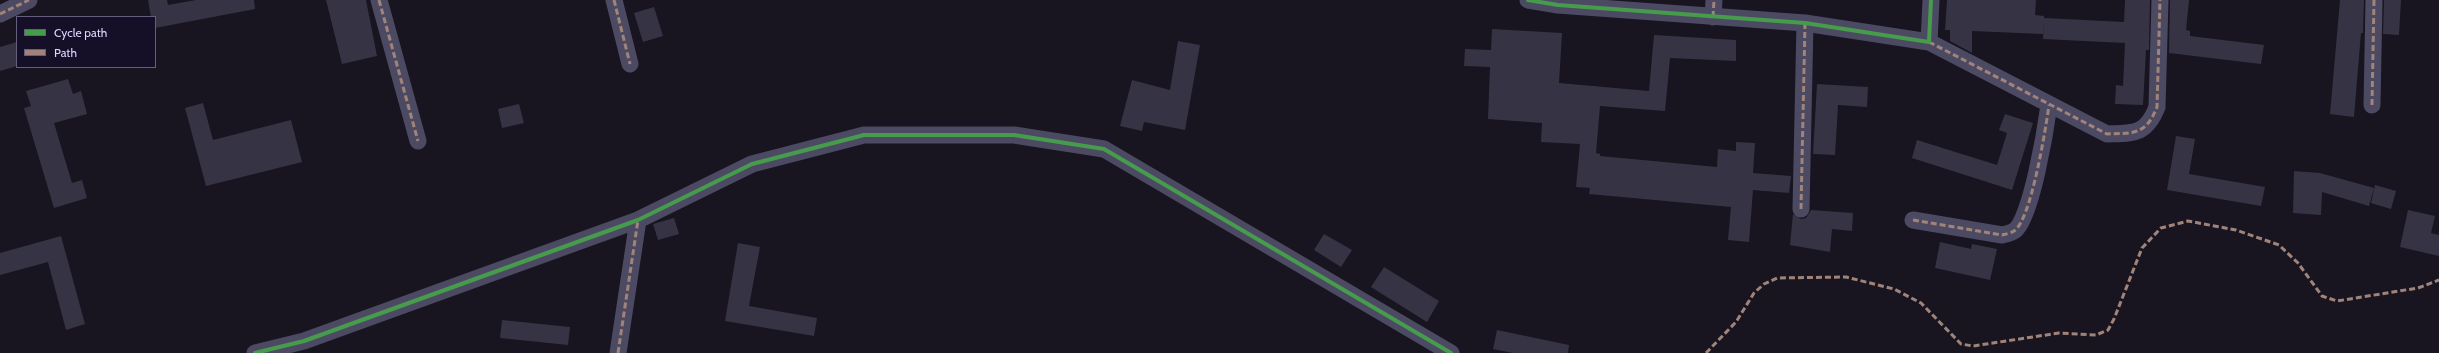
<!DOCTYPE html>
<html>
<head>
<meta charset="utf-8">
<style>
	body { margin:0 }
	#map { position:relative; width:2439px; height:353px; overflow:hidden; background:#181521; font-family:Cabin,sans-serif }
	canvas { display:block }
	.legend { position:absolute; left:16px; top:16px; width:140px; height:52px; box-sizing:border-box; background:#150f27; border:1px solid #655f7d; margin:0; padding:5px 7px; list-style:none; font-size:12px; color:#ddd6ff }
	.legend li { display:flex; align-items:center; gap:8px; height:20px }
	.legend b { width:20px; border:1px solid #655f7d }
</style>
</head>
<body>
<div id="map">
<canvas width="2439" height="353"></canvas>
<ul class="legend">
<li><b style="height:5px;background:#469c4c"></b>Cycle path</li>
<li><b style="height:5px;background:#a18479"></b>Path</li>
</ul>
</div>
<script>
const ctx = document.querySelector('canvas').getContext('2d');
ctx.lineJoin = 'round';
function fillPath(path, color) {
  ctx.fillStyle = color;
  ctx.fill(path, 'evenodd');
}
function stroke(path, color, width, dash) {
  ctx.strokeStyle = color;
  ctx.lineWidth = width;
  ctx.lineCap = dash ? 'butt' : 'round';
  ctx.setLineDash(dash || []);
  ctx.stroke(path);
}
const building = new Path2D(`
	M 148,0 L 167,0 L 168,5 L 196,0 L 254,0 L 255,9 L 155,28 L 155,17 L 151,17 Z
	M 326,0 L 366,0 L 377,56 L 342,64 Z
	M 1947,0 L 2036,0 L 2035,15 L 2044,16 L 2044,18 L 2124,22 L 2125,0 L 2150,0 L 2149,50 L 2146,50 L 2143,105 L 2115,104 L 2116,85 L 2123,86 L 2125,43 L 2043,39 L 2044,21 L 2043,34 L 1972,31 L 1972,53 L 1950,41 L 1950,30 L 1945,30 Z
	M 2170,0 L 2189,0 L 2186,30 L 2190,31 L 2190,36 L 2264,45 L 2261,64 L 2169,53 Z
	M 2340,0 L 2364,0 L 2363,33 L 2361,33 L 2354,117 L 2330,114 Z
	M 2384,0 L 2401,0 L 2399,35 L 2383,34 Z
	M 654,7 L 663,36 L 643,42 L 634,13 Z
	M 1492,29 L 1562,33 L 1559,83 L 1649,91 L 1654,35 L 1736,40 L 1736,61 L 1670,58 L 1665,111 L 1600,106 L 1596,153 L 1600,154 L 1600,156 L 1717,167 L 1718,149 L 1736,151 L 1736,142 L 1755,143 L 1753,173 L 1791,176 L 1789,193 L 1753,190 L 1749,242 L 1728,240 L 1731,207 L 1589,194 L 1590,188 L 1576,187 L 1580,144 L 1541,142 L 1542,123 L 1488,119 L 1490,67 L 1464,66 L 1465,49 L 1491,50 Z
	M 1178,41 L 1200,45 L 1185,130 L 1144,122 L 1142,131 L 1120,126 L 1132,80 L 1170,90 Z
	M 17,42 L 17,66 L 0,71 L 0,47 Z
	M 68,79 L 73,94 L 81,91 L 87,114 L 54,123 L 72,183 L 82,180 L 87,198 L 54,208 L 24,108 L 31,106 L 26,91 Z
	M 1817,84 L 1868,87 L 1867,107 L 1838,105 L 1835,155 L 1813,154 Z
	M 203,103 L 213,140 L 291,120 L 302,162 L 206,186 L 185,108 Z
	M 519,104 L 524,123 L 502,128 L 498,109 Z
	M 2005,114 L 2033,123 L 2012,190 L 1912,158 L 1917,140 L 1997,165 L 2007,133 L 1999,130 Z
	M 2176,136 L 2195,139 L 2189,174 L 2265,187 L 2261,206 L 2167,190 Z
	M 2294,171 L 2320,173 L 2374,188 L 2369,206 L 2322,192 L 2321,215 L 2293,213 Z
	M 2375,185 L 2396,191 L 2391,209 L 2371,203 Z
	M 1811,210 L 1853,213 L 1852,231 L 1832,229 L 1830,252 L 1790,245 L 1793,214 L 1801,219 L 1806,218 Z
	M 2408,210 L 2435,216 L 2431,233 L 2439,235 L 2439,256 L 2400,247 Z
	M 674,218 L 679,234 L 658,240 L 653,224 Z
	M 1324,234 L 1352,250 L 1341,267 L 1314,250 Z
	M 61,236 L 85,324 L 66,330 L 48,262 L 0,275 L 0,253 Z
	M 1940,242 L 1971,249 L 1972,244 L 1997,249 L 1990,280 L 1935,268 Z
	M 738,243 L 760,247 L 749,306 L 817,318 L 814,336 L 725,321 Z
	M 1384,267 L 1439,301 L 1427,322 L 1371,287 Z
	M 502,320 L 570,327 L 568,345 L 500,338 Z
	M 1497,330 L 1569,345 L 1568,353 L 1513,353 L 1493,349 Z`);
const minor = new Path2D(`
	M 379,0 L 418,141
	M 614,0 L 630,64
	M 1528,0 L 1558,5 L 1805,23 L 1929,42 L 1931,0
	M 0,14 L 29,0
	M 1713,17 L 1714,0
	M 1929,42 L 2107,134 C 2134,133 2146,135 2157,107 L 2160,0
	M 2372,105 L 2374,0
	M 1801,209 L 1805,23
	M 1913,220 L 2002,235 C 2006,234 2011,233 2014,231 C 2031,221 2046,127 2049,105
	M 255,353 L 304,341 L 638,220 L 752,164 L 864,135 L 1014,135 L 1104,149 L 1451,353
	M 618,353 L 638,220`);
const quiet = new Path2D(`
	M 379,0 L 418,141
	M 614,0 L 630,64
	M 0,14 L 29,0
	M 1713,17 L 1714,0
	M 1929,42 L 2107,134 C 2134,133 2146,135 2157,107 L 2160,0
	M 2372,105 L 2374,0
	M 1801,209 L 1805,23
	M 1913,220 L 2002,235 C 2006,234 2011,233 2014,231 C 2031,221 2046,127 2049,105
	M 618,353 L 638,220
	M 1706,353 L 1736,322 L 1754,293 L 1764,284 L 1777,278 L 1846,277 L 1894,289 L 1921,303 L 1961,344 L 1973,346 L 2059,333 L 2096,335 L 2108,330 L 2114,319 L 2142,248 L 2161,228 L 2188,221 L 2236,230 L 2279,245 L 2298,263 L 2322,296 L 2337,301 L 2418,288 L 2439,280`);
const cycleway = new Path2D(`
	M 1528,0 L 1558,5 L 1805,23 L 1929,42 L 1931,0
	M 255,353 L 304,341 L 638,220 L 752,164 L 864,135 L 1014,135 L 1104,149 L 1451,353`);
fillPath(building, '#363344');
stroke(minor, '#4c4a62', 17);
stroke(quiet, '#a18479', 3, [6, 3]);
stroke(cycleway, '#469c4c', 4);
</script>
</body>
</html>
